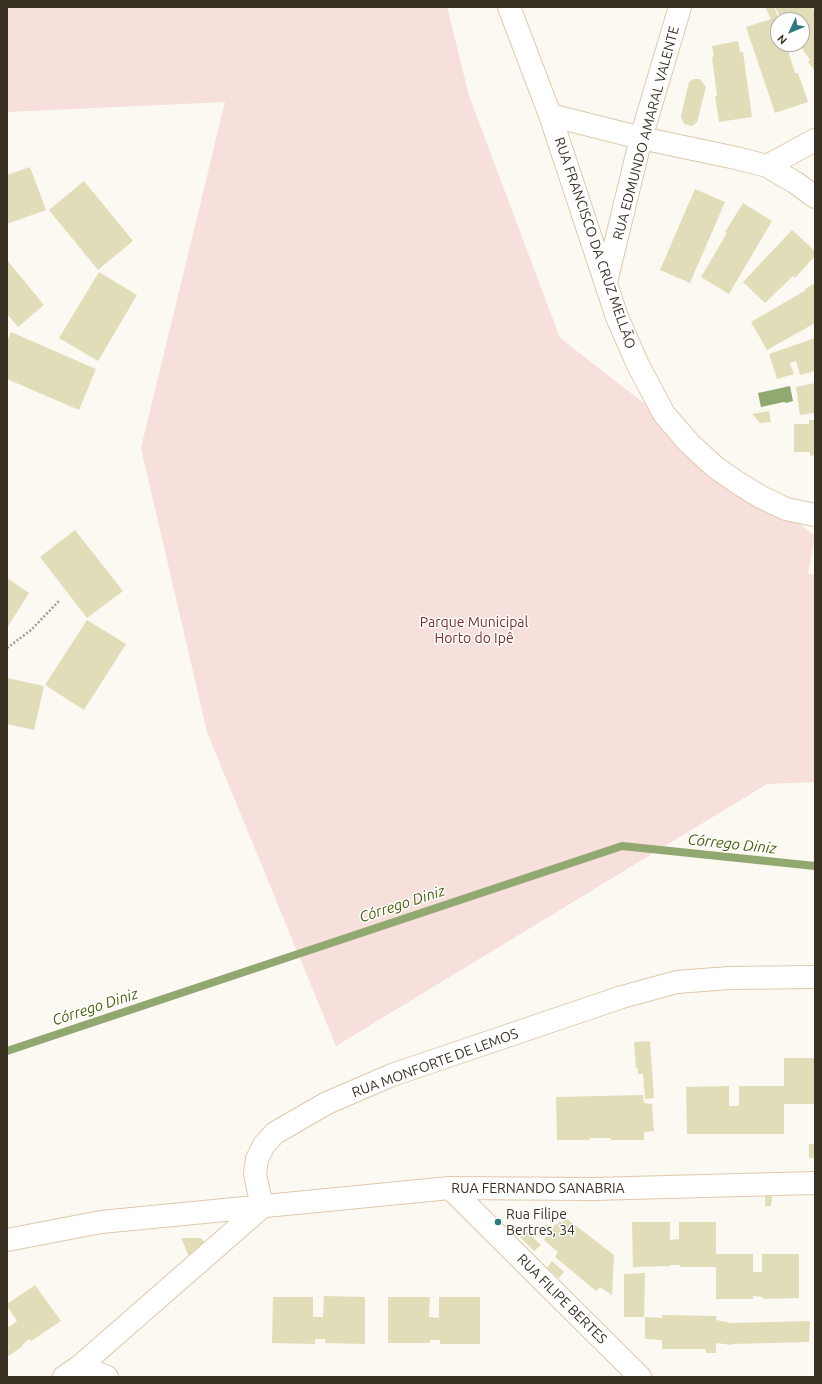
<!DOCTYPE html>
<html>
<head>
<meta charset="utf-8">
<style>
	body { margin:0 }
	#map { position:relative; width:822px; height:1384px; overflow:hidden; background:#fcf8f2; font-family:Ubuntu,sans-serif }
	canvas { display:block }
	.frame { position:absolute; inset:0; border:8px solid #393124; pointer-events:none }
	.north { position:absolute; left:770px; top:12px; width:40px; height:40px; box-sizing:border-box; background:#fff; border:1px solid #b0ada7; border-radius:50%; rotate:226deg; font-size:11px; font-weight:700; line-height:16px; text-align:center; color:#393124 }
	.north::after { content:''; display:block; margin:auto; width:14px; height:18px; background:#2f787e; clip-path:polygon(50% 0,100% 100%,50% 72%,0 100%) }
</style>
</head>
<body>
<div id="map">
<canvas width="822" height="1384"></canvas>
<div class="frame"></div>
<div class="north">N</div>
</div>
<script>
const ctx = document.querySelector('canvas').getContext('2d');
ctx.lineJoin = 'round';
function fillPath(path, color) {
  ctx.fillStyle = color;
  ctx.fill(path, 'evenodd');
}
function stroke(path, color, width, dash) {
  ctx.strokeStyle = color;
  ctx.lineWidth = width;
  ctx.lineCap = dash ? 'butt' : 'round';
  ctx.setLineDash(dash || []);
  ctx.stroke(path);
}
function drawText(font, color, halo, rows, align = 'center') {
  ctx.font = font + ' Ubuntu,sans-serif';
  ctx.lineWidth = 3;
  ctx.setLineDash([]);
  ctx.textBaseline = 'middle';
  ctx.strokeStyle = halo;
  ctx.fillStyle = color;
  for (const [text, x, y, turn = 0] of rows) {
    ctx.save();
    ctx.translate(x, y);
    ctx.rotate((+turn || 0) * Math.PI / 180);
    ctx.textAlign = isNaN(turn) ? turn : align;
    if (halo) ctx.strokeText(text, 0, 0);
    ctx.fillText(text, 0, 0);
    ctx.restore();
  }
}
const green = new Path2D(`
	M 7,7 L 447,7 L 469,96 L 560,338 L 815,536 L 808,574 L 815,574 L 815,782 L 767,784 L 336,1046 L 207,732 L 141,448 L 225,102 L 7,112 Z`);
const water = new Path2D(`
	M 790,386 L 793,401 L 786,403 L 784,402 L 761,407 L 758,393 Z`);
const stream = new Path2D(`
	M 7,1051 L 622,846 L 815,866`);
const building = new Path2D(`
	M 765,7 L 774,7 L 778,17 L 776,18 L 778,26 L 778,44 L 786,44 L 795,73 L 798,73 L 808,102 L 775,113 L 746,27 L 771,19 Z
	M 775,7 L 812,7 L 815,12 L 815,71 L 808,62 L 810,60 L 799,44 L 802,44 L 802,20 L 782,20 Z
	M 738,41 L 740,52 L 743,52 L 752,117 L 719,122 L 715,96 L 717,96 L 712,57 L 714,56 L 712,46 Z
	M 694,79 L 700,79 L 706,87 L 697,122 L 692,126 L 684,124 L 681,116 L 689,82 Z
	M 30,167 L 46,210 L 7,224 L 7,175 Z
	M 84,181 L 133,241 L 98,270 L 49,210 Z
	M 695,189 L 725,202 L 690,283 L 660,270 Z
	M 743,203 L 772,221 L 729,294 L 701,277 L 727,233 L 725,232 Z
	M 792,230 L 815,251 L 815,256 L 795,278 L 793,276 L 765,303 L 743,282 Z
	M 7,260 L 44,305 L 18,327 L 7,314 Z
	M 99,272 L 137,295 L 98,361 L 59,338 Z
	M 815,283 L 815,323 L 767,350 L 751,322 L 806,290 L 805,289 Z
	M 11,332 L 96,369 L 79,410 L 7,379 L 7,341 Z
	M 815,338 L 815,371 L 800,375 L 796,361 L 790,363 L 794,374 L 777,379 L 769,354 Z
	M 815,383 L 815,413 L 800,415 L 796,387 Z
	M 769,411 L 771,422 L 760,423 L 752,414 Z
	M 809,420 L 815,420 L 815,455 L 810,456 L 810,452 L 794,452 L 794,424 L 809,424 Z
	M 75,530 L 123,591 L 87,618 L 40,557 Z
	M 7,578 L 29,593 L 7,628 Z
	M 87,620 L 126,644 L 84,710 L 45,685 Z
	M 7,678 L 44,686 L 34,730 L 7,724 Z
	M 650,1041 L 654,1098 L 645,1099 L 643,1074 L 638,1074 L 638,1068 L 636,1068 L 634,1042 Z
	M 784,1058 L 815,1058 L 815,1104 L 784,1104 L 784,1134 L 687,1134 L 686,1087 L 729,1086 L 729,1106 L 739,1106 L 739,1086 L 784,1086 Z
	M 643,1095 L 644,1103 L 652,1104 L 654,1131 L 644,1132 L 644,1140 L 611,1140 L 611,1138 L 590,1138 L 589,1140 L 557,1140 L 556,1097 Z
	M 809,1144 L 815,1144 L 815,1158 L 809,1158 Z
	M 765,1196 L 772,1196 L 771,1206 L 765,1206 Z
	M 566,1218 L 614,1255 L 612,1295 L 600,1287 L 596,1291 L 555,1257 L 558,1252 L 544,1240 L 546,1237 L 541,1232 L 546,1225 L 551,1229 L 556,1224 L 557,1225 L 560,1221 L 562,1223 Z
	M 632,1222 L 670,1222 L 670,1240 L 679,1239 L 679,1222 L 716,1222 L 716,1254 L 753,1254 L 753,1272 L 762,1272 L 762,1254 L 799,1254 L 799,1298 L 763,1299 L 763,1297 L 753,1296 L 753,1299 L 716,1299 L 716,1267 L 680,1267 L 680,1265 L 670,1265 L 670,1266 L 633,1267 Z
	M 526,1231 L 541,1245 L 534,1251 L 520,1237 Z
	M 181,1238 L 201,1238 L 206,1244 L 190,1259 Z
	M 552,1261 L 564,1272 L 559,1278 L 547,1268 Z
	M 645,1273 L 644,1317 L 624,1317 L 624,1274 Z
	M 35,1285 L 61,1321 L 31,1341 L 29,1339 L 22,1345 L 23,1346 L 7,1357 L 7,1323 L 9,1327 L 17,1321 L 7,1306 L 7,1304 Z
	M 324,1296 L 365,1297 L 365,1344 L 325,1343 L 325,1339 L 315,1339 L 315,1344 L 272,1343 L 273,1297 L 313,1297 L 313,1317 L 323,1317 Z
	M 388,1297 L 430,1297 L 429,1317 L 439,1318 L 439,1297 L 480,1297 L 480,1344 L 440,1344 L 440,1340 L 430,1340 L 430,1343 L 388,1343 Z
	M 662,1315 L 717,1316 L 716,1320 L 731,1323 L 810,1321 L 809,1342 L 732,1344 L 732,1345 L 716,1343 L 716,1353 L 706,1353 L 706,1349 L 662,1349 L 662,1340 L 645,1339 L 645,1317 L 662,1318 Z`);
const path = new Path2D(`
	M 7,648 L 31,630 L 59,601`);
const minor = new Path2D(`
	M 509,7 L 550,115 L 617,317 L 638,365 L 664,414 L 689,443 L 715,467 L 738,483 L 761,497 L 786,509 L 815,515
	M 550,115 L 641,138 L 736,158 L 767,166 L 796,183 L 815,197
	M 767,166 L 815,140
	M 606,282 L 641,138 L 680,7
	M 450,1188 L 640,1377
	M 262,1207 L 255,1174 L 257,1159 L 264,1145 L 275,1133 L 327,1103 L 392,1075 L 622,997 L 677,982 L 729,978 L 815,977
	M 7,1240 L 101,1222 L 450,1188 L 593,1189 L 815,1183
	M 80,1366 L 107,1377
	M 64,1377 L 80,1366 L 262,1207`);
const markers = [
	[498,1222,4,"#2f787e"]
];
const streetNames = [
	["RUA EDMUNDO AMARAL VALENTE",646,133,-75],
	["RUA FRANCISCO DA CRUZ MELLÃO",595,243,71],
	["RUA MONFORTE DE LEMOS",435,1063,-20],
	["RUA FERNANDO SANABRIA",538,1188],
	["RUA FILIPE BERTES",562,1299,45]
];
const parkNames = [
	["Parque Municipal",474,622],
	["Horto do Ipê",474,638]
];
const poiNames = [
	["Rua Filipe",506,1214],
	["Bertres, 34",506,1230]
];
const waterNames = [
	["Córrego Diniz",732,844,6],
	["Córrego Diniz",402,904,-18],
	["Córrego Diniz",95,1007,-18]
];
fillPath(green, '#f7dfdb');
fillPath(water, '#91a971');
stroke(stream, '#91a971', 8);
fillPath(building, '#e1ddb9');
stroke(minor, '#dec9aa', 24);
stroke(path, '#a39e94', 2.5, [2, 2]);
stroke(minor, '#fff', 22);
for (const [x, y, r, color] of markers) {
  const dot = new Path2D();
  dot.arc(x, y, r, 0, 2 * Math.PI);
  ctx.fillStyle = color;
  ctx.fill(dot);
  stroke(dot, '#fff', 1.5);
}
drawText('14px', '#393124', '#fff', streetNames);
drawText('14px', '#7d2d27', '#fff', parkNames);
drawText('14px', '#393124', '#fff', poiNames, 'left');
drawText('italic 15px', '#46620c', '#fff', waterNames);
</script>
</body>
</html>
